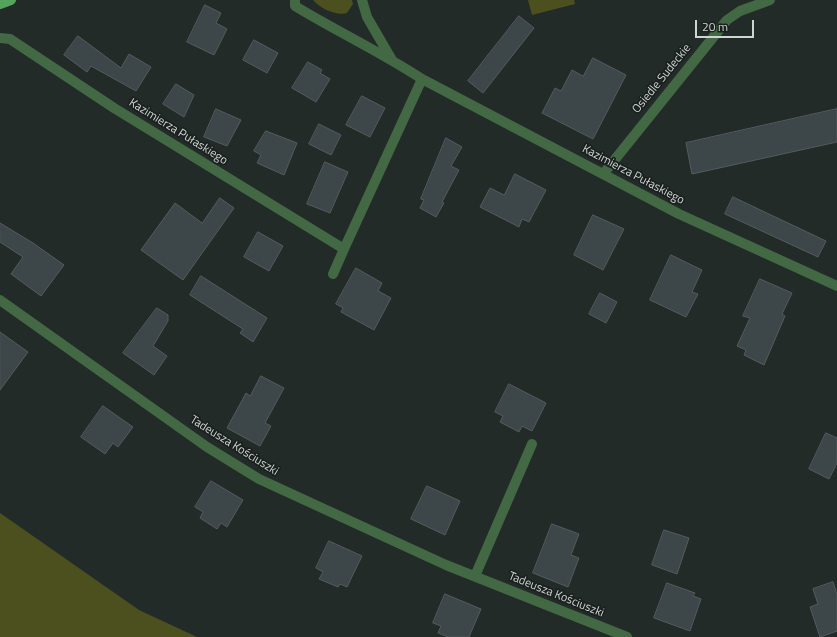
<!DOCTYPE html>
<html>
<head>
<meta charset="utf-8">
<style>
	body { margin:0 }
	#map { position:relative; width:837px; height:637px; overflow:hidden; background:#232b29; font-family:"Titillium Web",sans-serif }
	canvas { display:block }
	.scale { position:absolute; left:695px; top:20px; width:59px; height:18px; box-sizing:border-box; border:2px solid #cfd4d3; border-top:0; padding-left:5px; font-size:12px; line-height:14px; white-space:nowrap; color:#cfd4d3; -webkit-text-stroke:3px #1a211f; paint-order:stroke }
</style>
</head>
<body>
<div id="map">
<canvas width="837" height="637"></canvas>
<div class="scale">20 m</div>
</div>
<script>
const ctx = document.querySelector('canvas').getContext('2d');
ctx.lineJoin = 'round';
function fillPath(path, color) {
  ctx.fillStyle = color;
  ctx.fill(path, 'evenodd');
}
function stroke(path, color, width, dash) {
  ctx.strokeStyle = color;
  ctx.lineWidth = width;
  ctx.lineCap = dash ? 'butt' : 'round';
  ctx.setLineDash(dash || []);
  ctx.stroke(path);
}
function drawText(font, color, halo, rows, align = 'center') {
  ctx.font = font + ' "Titillium Web",sans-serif';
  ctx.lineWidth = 3.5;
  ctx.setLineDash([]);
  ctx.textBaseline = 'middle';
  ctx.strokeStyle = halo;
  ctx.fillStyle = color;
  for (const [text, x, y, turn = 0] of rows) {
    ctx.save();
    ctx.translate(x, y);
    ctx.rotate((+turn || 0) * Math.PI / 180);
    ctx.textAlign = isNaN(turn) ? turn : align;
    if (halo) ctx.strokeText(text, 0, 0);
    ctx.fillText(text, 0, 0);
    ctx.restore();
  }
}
const green = new Path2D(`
	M 313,0 L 352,0 L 353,4 L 347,13 C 336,16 321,9 313,0 Z
	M 528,0 L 574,0 L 575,4 L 532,15 Z
	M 0,513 L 139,610 L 197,637 L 0,637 Z`);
const building = new Path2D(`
	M 205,5 L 221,13 L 216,23 L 227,29 L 214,55 L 187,42 Z
	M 519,16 L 534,28 L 483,93 L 468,81 Z
	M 78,36 L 121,68 L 129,54 L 151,67 L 136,91 L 91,66 L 87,72 L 64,55 Z
	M 254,40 L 278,53 L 267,73 L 243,60 Z
	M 593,58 L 626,75 L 593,139 L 542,113 L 555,88 L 561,91 L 572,70 L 583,76 Z
	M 308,62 L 322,70 L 320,73 L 330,79 L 316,102 L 292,88 Z
	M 176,84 L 194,95 L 184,117 L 163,104 Z
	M 362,96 L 385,108 L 370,137 L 346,125 Z
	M 216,109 L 241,120 L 227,146 L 204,137 Z
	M 837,109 L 837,142 L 692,174 L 686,143 Z
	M 319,124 L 341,135 L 331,155 L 309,144 Z
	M 266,131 L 297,143 L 284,175 L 257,163 L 261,155 L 254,151 Z
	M 446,138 L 462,147 L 451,166 L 459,170 L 442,202 L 444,203 L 436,217 L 420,208 L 424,200 L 421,199 Z
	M 325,162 L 348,172 L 330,213 L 307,204 Z
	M 515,174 L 546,190 L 529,222 L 522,219 L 519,227 L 480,207 L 490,188 L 504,195 Z
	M 733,197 L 826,241 L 818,257 L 725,214 Z
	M 220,198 L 234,208 L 183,280 L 141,250 L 175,203 L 202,223 Z
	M 593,215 L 624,229 L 603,270 L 574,255 Z
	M 0,223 L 33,243 L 64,265 L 41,296 L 11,274 L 23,257 L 0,242 Z
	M 258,232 L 283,246 L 269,271 L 244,257 Z
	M 671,255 L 702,270 L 692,292 L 698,294 L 686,317 L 650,300 Z
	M 356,268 L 382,283 L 378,291 L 391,298 L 374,330 L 341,312 L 343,308 L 336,304 Z
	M 201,276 L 267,318 L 253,342 L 240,333 L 243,329 L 190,295 Z
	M 760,279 L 792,293 L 782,314 L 785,316 L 764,365 L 744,355 L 746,350 L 737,346 L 750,318 L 743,316 Z
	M 600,293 L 617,302 L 606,323 L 589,314 Z
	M 157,308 L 168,315 L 168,321 L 153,346 L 167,356 L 154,375 L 123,353 Z
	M 0,332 L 28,352 L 0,390 Z
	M 261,376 L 284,388 L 265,423 L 271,426 L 260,446 L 227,428 L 246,393 L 250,396 Z
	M 509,384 L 546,403 L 532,431 L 522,426 L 519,432 L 500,422 L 503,416 L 495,412 Z
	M 103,406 L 133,427 L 118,447 L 113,443 L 105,454 L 81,437 Z
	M 826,433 L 837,438 L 837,463 L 829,479 L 809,469 Z
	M 211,481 L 243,500 L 227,527 L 221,523 L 217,529 L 200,518 L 203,512 L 195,507 Z
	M 427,486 L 460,501 L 445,535 L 411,519 Z
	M 552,524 L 579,534 L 571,555 L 579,558 L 568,587 L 533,573 Z
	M 664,530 L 689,538 L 677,574 L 652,565 Z
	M 329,541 L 362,556 L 347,587 L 340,584 L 338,587 L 319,579 L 323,572 L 316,568 Z
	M 833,582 L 837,594 L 837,631 L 820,637 L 810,607 L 818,604 L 813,589 Z
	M 667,583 L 695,593 L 693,596 L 701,599 L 690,631 L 654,618 Z
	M 445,594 L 481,609 L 469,637 L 448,637 L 438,633 L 441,626 L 433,623 Z`);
const street = new Path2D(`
	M 295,0 L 295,6 C 336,31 381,52 422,79 L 679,214 L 837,286
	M 362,0 L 367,17 L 392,60
	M 0,38 L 10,39 L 114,108 L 344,249 L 422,79
	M 604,173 L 727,20 L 740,11 L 770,0
	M 333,274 L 344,249
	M 0,300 L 207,447 L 259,479 L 446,565 L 627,637
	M 475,576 L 532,444`);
const primary = new Path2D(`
	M 0,4 L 11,0`);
const streetNames = [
	["Osiedle Sudeckie",662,79,-51],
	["Kazimierza Pułaskiego",178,132,32],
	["Kazimierza Pułaskiego",633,175,28],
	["Tadeusza Kościuszki",234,446,32],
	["Tadeusza Kościuszki",556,595,22]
];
fillPath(green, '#4b501e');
fillPath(building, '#3d4648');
stroke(building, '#535c5e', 1);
stroke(street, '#426844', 10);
stroke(primary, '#54a55b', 10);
drawText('12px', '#cfd4d3', '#1a211f', streetNames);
</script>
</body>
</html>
